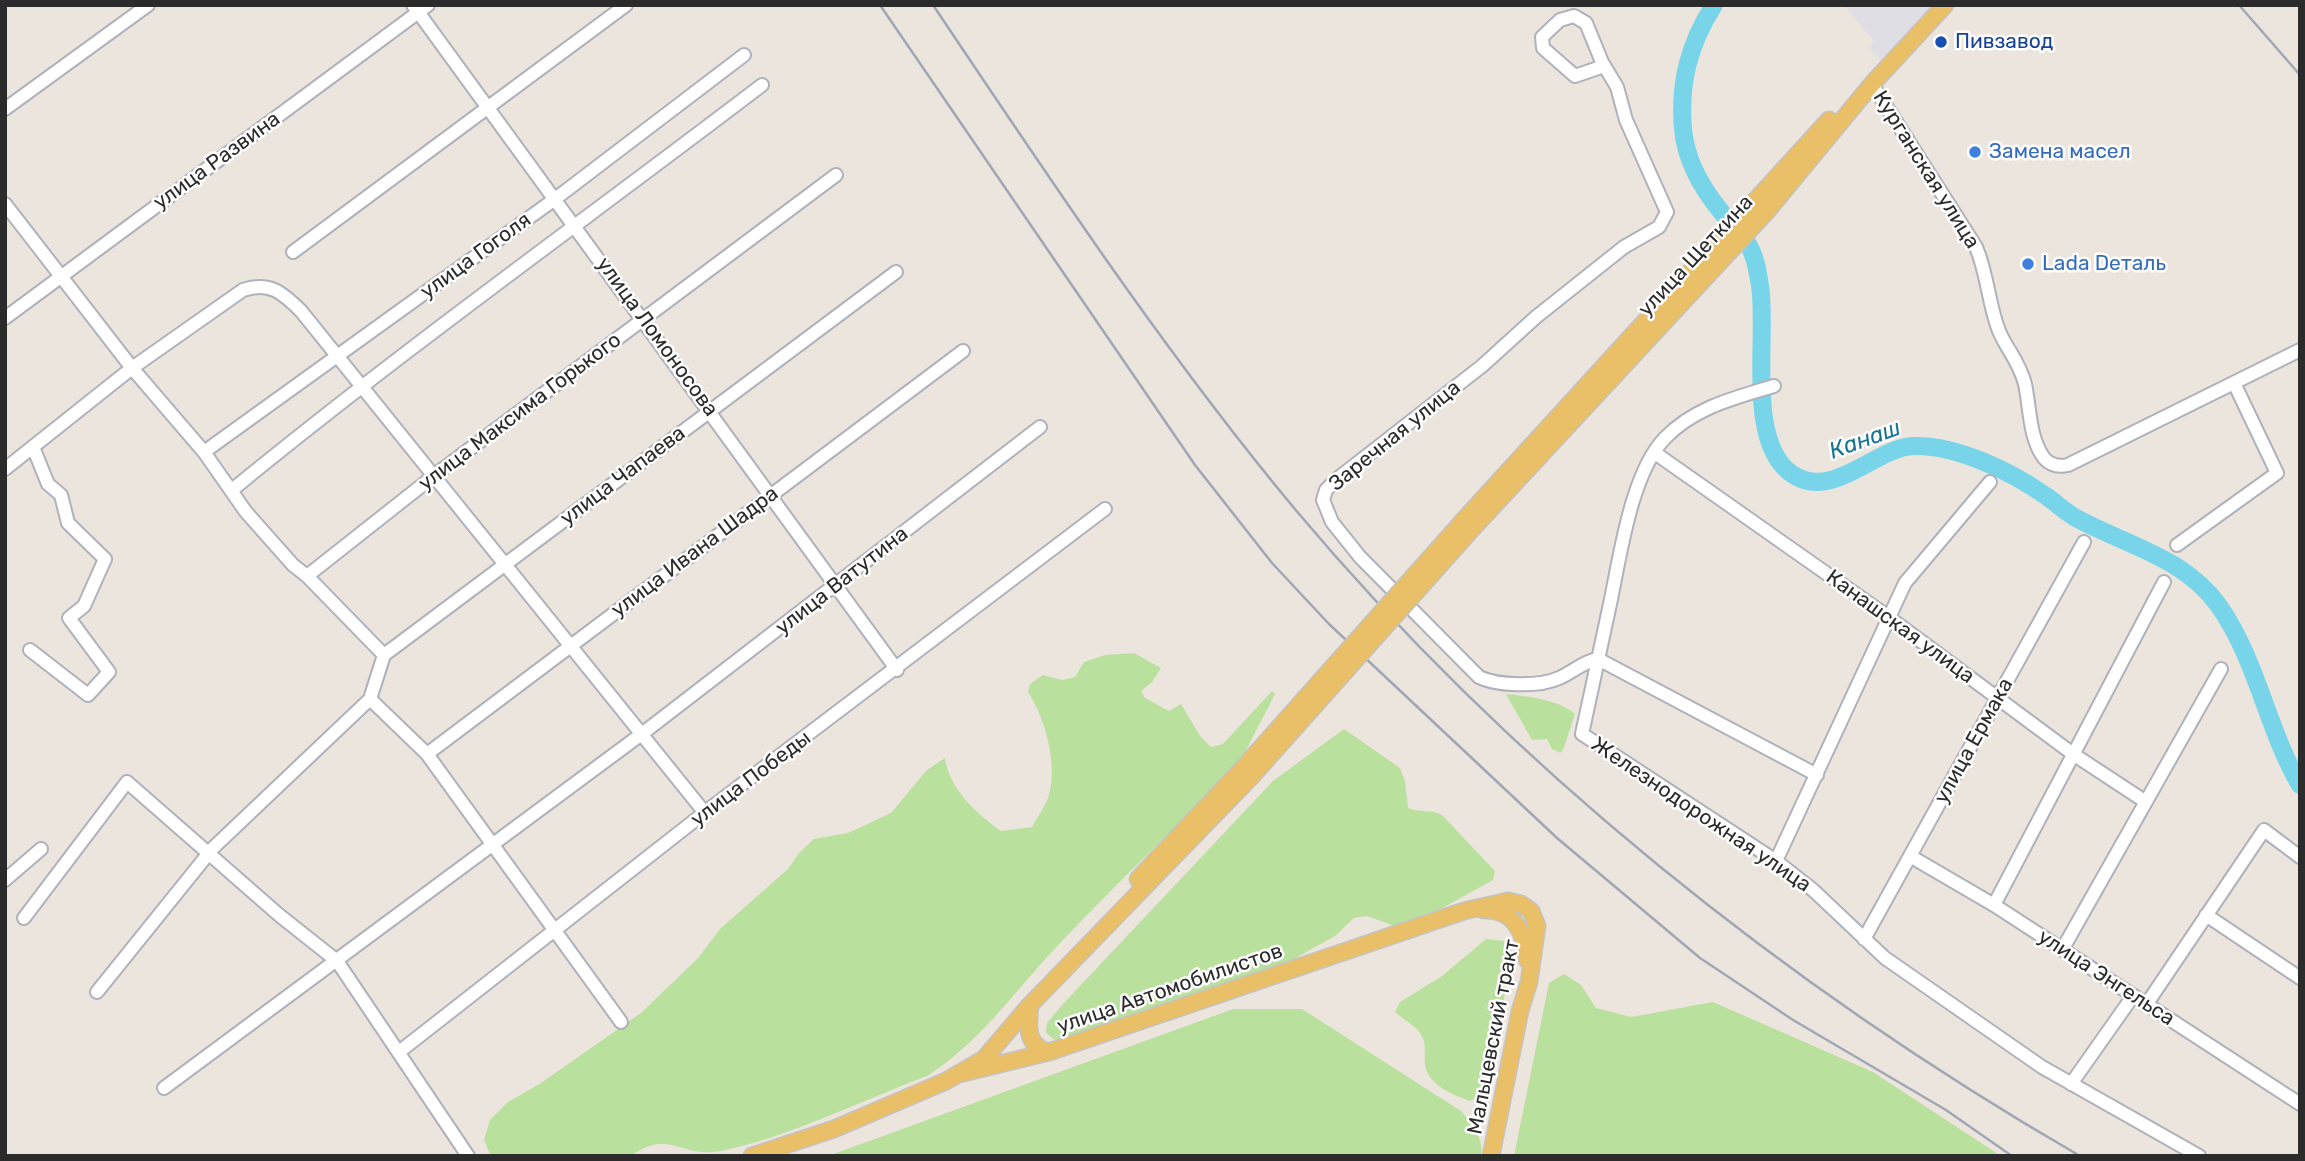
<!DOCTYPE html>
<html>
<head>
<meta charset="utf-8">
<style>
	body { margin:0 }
	#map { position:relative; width:2305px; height:1161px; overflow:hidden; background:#ece5de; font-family:Rubik,sans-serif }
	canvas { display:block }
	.frame { position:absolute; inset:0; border:7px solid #2b2b2b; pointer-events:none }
</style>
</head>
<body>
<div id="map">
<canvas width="2305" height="1161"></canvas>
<div class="frame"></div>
</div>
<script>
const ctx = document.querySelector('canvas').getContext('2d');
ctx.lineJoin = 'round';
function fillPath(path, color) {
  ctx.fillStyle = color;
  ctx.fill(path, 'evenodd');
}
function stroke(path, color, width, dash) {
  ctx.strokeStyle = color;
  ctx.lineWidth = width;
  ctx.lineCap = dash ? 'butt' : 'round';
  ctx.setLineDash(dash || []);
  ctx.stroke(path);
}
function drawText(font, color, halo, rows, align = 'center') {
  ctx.font = font + ' Rubik,sans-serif';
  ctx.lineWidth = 5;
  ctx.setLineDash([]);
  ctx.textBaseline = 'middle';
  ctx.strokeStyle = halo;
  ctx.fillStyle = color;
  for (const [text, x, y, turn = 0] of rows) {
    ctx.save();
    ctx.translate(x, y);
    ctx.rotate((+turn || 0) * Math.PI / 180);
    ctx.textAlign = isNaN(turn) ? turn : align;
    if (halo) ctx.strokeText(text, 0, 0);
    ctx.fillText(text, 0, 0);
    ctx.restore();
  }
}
const industrial = new Path2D(`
	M 1844,5 L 1934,5 L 1883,62 L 1868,48 L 1874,41 Z`);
const green = new Path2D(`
	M 1134,653 L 1161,668 L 1152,682 L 1141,691 L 1145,698 L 1169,711 L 1181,704 L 1200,736 L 1211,747 L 1223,744 L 1272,691 L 1275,694 L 1240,762 L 1218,785 C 1161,841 1103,897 1048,956 C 1010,998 976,1045 927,1076 C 860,1101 792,1136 721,1151 C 682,1159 669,1128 631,1156 L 491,1156 L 484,1140 L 490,1120 L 508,1102 L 541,1083 L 641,1013 L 698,958 L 721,928 L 788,869 L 799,853 L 814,839 L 848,833 L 891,813 L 927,770 L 945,758 C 949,789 977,814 1001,831 L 1032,827 C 1037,818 1044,808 1048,798 C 1059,766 1045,718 1028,692 L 1030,684 L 1043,675 L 1062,680 L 1075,677 L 1084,662 L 1105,655 Z
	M 1506,694 C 1526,696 1560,700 1575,714 L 1563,750 L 1560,753 L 1552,749 L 1547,739 L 1532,740 Z
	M 1344,729 L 1400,768 L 1405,781 L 1408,808 C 1420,813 1431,809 1442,815 L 1495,871 L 1493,880 L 1439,910 L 1395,926 L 1367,916 L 1354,918 L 1335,936 L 1292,960 L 1061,1042 L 1053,1039 L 1046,1032 L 1047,1023 L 1062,1005 L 1273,781 Z
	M 1486,939 L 1504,941 L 1508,977 L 1487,1086 L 1480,1096 L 1470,1101 C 1453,1095 1428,1085 1425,1065 C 1424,1053 1427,1043 1420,1033 C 1415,1025 1402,1019 1395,1012 L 1400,1002 L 1442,976 Z
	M 1564,974 L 1581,985 L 1596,1008 L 1631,1017 L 1713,1002 L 1873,1072 L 2001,1156 L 1514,1156 L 1549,983 Z
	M 1233,1009 L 1302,1009 L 1461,1111 C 1472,1124 1484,1138 1481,1156 L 828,1156 Z`);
const river = new Path2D(`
	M 1714,5 C 1689,44 1679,83 1683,129 C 1686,162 1702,189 1723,214 C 1732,224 1743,235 1749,246 C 1756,258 1758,273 1760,286 C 1768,336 1745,442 1792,474 C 1833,502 1875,447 1914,446 C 1957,445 2012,472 2046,496 C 2058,504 2067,514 2080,520 C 2129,546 2185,558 2219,606 C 2257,660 2267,729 2300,785`);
const minor = new Path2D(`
	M 413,5 L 897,670
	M 1604,66 L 1575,76 L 1543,48 L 1542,37 L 1560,20 L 1574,16 L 1586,23 L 1602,62 L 1617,87 L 1626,120 L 1667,212 L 1659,227 L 1624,247 L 1536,317 L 1482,366 L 1337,479 L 1326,490 L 1323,500 L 1332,522 L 1360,557 L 1479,677 C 1497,686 1540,687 1559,678 C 1573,672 1584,661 1598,659 L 1817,775
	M 1872,84 L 1976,247 C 1988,275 1988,303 1999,331 C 2007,350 2019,361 2025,384 C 2030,407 2029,438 2044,458 C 2051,466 2059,467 2068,465 L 2300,350
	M 5,109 L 148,5
	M 5,204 L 132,368 L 204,452 L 246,512 L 293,565 L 307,576 L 384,655
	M 293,252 L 626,5
	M 5,318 L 428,5
	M 1774,386 C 1735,398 1695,407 1665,438 C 1631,473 1620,557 1610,604 C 1601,647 1591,691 1582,734 L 1776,861 L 1813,890 L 1885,958 L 2042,1067 L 2199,1156
	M 204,452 L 555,199 L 744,55
	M 1655,453 L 1887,616 L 2073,754 L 2146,802
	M 5,469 L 132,368 L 243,290 C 270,281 283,293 301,311 L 705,813
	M 232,490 C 404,349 585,220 762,85
	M 2177,545 L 2277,473 L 2234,383
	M 307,576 L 435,475 L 836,175
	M 30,650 L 88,695 L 109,672 L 69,618 L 84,606 L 105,559 L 68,523 L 61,495 L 48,484 L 33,447
	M 384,655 L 896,272
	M 384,655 L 370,699 L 427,754 L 621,1022
	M 427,754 L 963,351
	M 1910,856 L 1994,905 L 2300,1104
	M 1776,861 L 1905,583 L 1990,482
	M 5,880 L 41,849
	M 1994,905 L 2164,582
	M 2206,915 L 2300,978
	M 24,918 L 127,782 L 279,915 L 337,961 L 468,1156
	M 1864,939 L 2084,542
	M 2062,950 L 2221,669
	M 97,992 L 213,848 L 370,699
	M 2146,1005 L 2264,830 L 2300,857
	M 399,1052 L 708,810 L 1105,509
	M 2071,1084 L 2133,996
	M 164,1088 L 643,733 L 1040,427`);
const major = new Path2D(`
	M 1462,522 L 1829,120
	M 1472,529 L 1768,210 L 1872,84 L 1945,5
	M 1138,879 L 1243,768
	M 1484,910 C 1514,908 1525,934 1527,960
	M 1030,1005 C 1028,1024 1025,1047 1049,1052
	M 963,1073 L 1049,1052 L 1464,911 L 1508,901 L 1521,904 L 1531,911 L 1537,926 L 1529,982 L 1520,1011 L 1491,1156
	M 752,1156 L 834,1129 L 946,1081 L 984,1059 L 1030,1005 L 1252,776`);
const rail = new Path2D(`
	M 880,5 L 1195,465 L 1272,563 L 1329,624 L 1557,838 L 1700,958 L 1793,1020 L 1946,1110 L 2012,1156
	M 933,5 C 1048,176 1162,349 1294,508 C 1510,766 1789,988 2080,1156
	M 2239,5 L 2300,75`);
const majorBridge = new Path2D(`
	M 1243,768 L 1462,522
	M 1252,776 L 1472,529`);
const markers = [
	[1941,42,7,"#1a4fb4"],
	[1975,152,7,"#3f7fe0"],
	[2028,264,7,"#3f7fe0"]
];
const transitNames = [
	["Пивзавод",1955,42]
];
const shopNames = [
	["Замена масел",1989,152],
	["Lada Dеталь",2042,264]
];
const streetNames = [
	["улица Развина",217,161,-36],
	["Курганская улица",1926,170,58],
	["улица Гоголя",476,256,-36],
	["улица Щеткина",1696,256,-47],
	["улица Ломоносова",657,337,54],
	["улица Максима Горького",520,412,-37],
	["Заречная улица",1395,436,-39],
	["улица Чапаева",623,476,-37],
	["улица Ивана Шадра",695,552,-37],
	["улица Ватутина",842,581,-38],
	["Канашская улица",1900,627,36],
	["улица Ермака",1974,741,-61],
	["улица Победы",751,779,-37],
	["Железнодорожная улица",1701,815,34],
	["улица Энгельса",2106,978,33],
	["улица Автомобилистов",1170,989,-19],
	["Мальцевский тракт",1494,1037,-79]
];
const waterNames = [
	["Канаш",1865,440,-20]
];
fillPath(industrial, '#e0dee5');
fillPath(green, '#bae09e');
stroke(river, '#78d4e8', 18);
stroke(minor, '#afb2bb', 16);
stroke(major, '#c4c4c4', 19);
stroke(minor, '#fff', 12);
stroke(major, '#e9bf67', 16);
stroke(rail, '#a1a6b4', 2.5);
stroke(majorBridge, '#c4c4c4', 19, []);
stroke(majorBridge, '#e9bf67', 16);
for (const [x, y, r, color] of markers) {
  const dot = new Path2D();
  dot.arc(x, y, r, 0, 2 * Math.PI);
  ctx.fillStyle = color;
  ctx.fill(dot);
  stroke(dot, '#fff', 2.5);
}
drawText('21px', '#164399', '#fff', transitNames, 'left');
drawText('21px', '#366cbe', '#fff', shopNames, 'left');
drawText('21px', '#2b2b2b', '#fff', streetNames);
drawText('italic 23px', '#157596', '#fff', waterNames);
</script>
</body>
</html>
